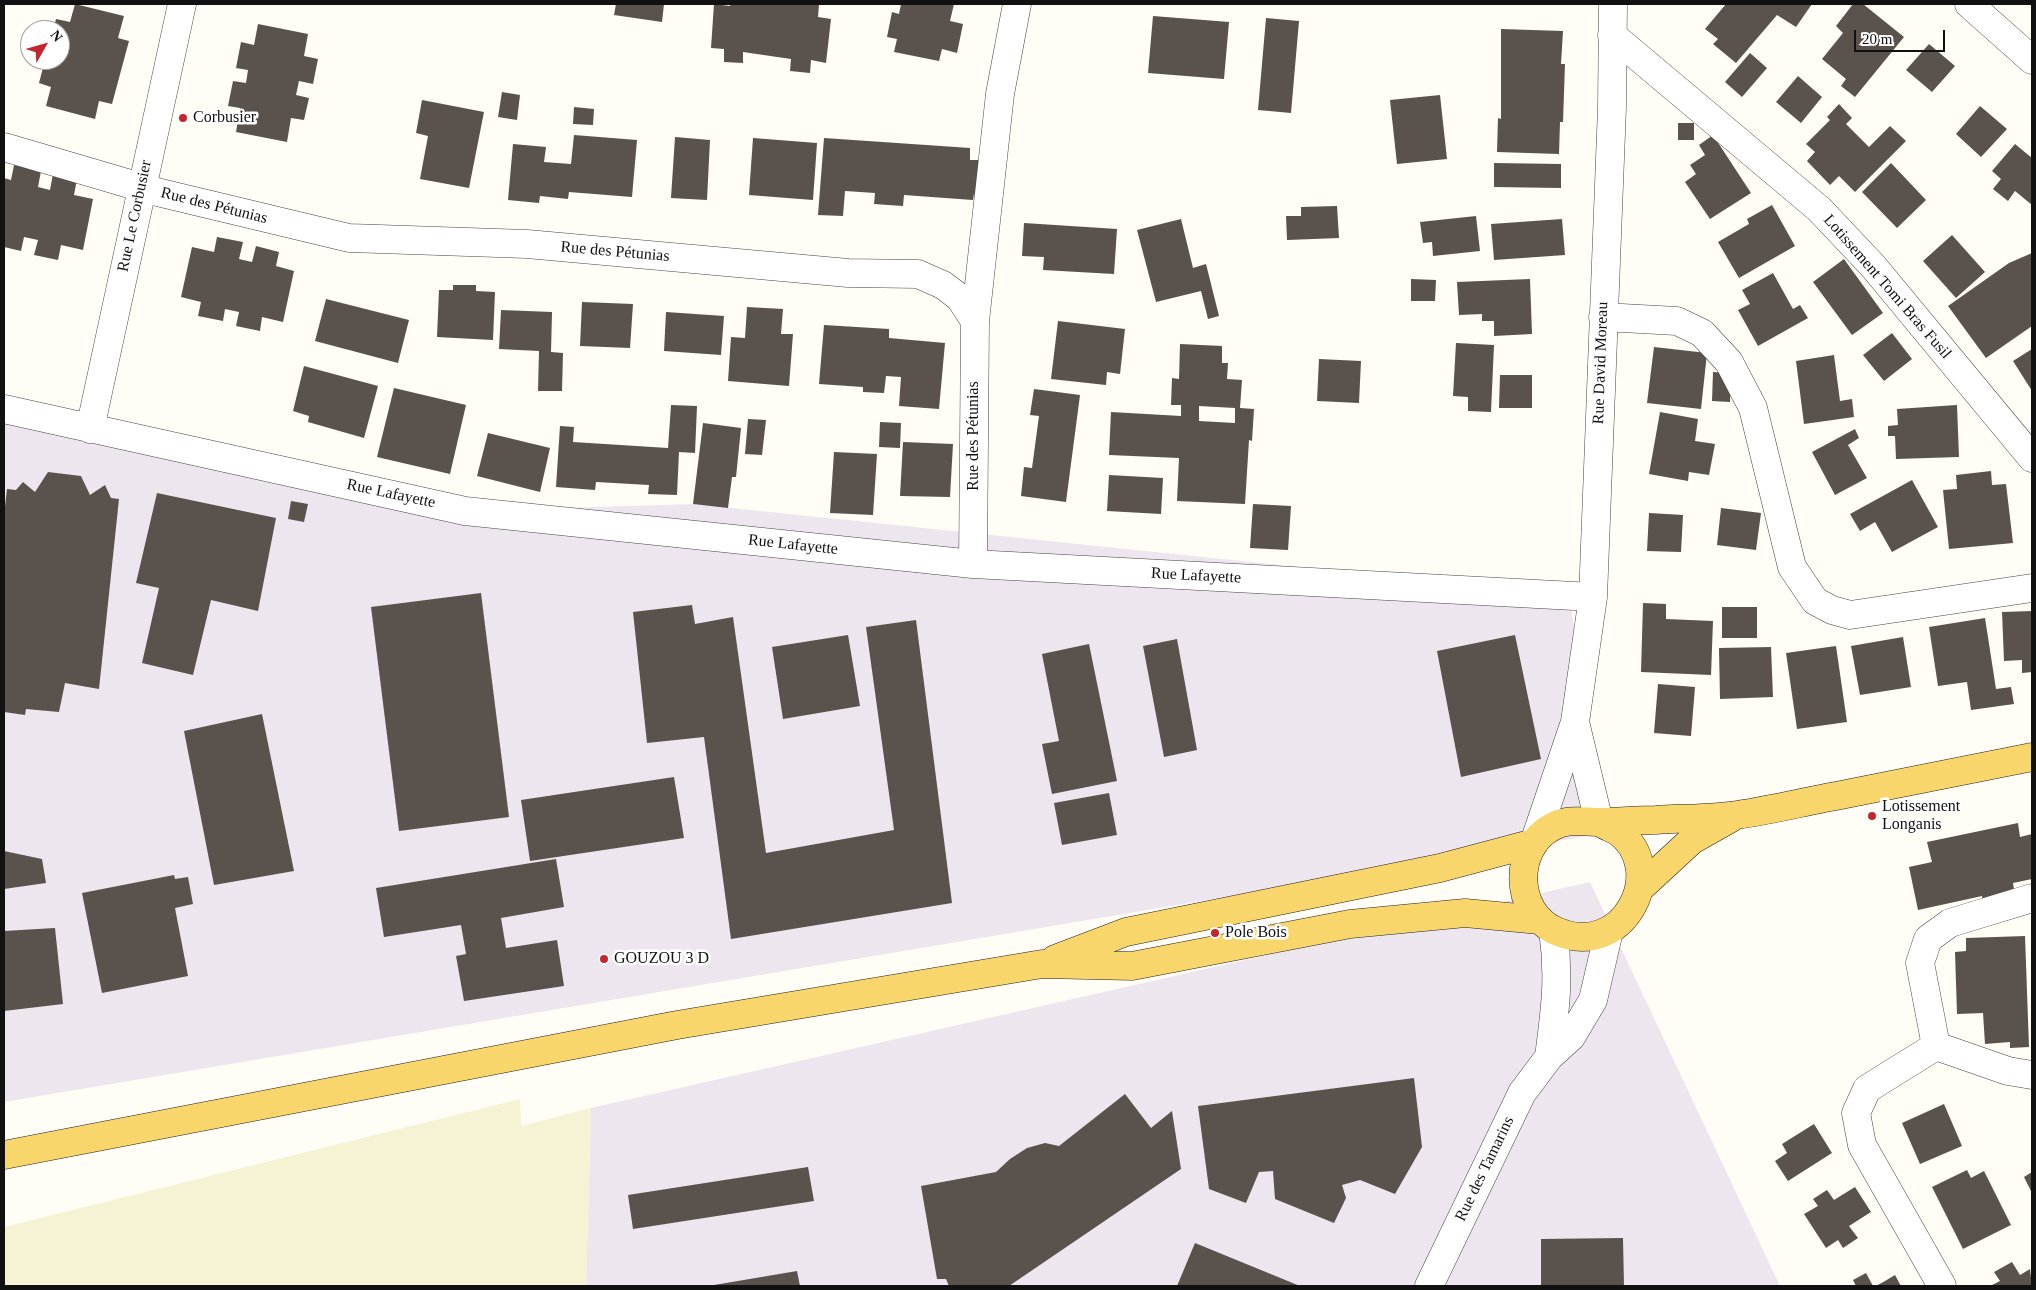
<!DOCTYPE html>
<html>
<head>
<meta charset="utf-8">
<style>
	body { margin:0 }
	#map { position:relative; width:2036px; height:1290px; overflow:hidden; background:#fffdf5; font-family:"Times New Roman",serif }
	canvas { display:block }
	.frame { position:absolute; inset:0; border:5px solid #111; pointer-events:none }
	.north { position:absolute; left:20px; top:20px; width:50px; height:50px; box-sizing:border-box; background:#fff; border:1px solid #a0a0a0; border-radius:50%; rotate:52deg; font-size:14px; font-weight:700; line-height:20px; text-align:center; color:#111 }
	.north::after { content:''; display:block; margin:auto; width:18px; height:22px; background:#c4262e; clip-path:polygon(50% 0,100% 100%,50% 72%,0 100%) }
	.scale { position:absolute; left:1854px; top:30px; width:91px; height:22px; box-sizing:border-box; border:2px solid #111; border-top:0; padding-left:6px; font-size:15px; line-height:18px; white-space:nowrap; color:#111; -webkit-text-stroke:4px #fff; paint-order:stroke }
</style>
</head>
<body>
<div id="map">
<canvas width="2036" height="1290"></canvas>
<div class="frame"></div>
<div class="north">N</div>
<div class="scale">20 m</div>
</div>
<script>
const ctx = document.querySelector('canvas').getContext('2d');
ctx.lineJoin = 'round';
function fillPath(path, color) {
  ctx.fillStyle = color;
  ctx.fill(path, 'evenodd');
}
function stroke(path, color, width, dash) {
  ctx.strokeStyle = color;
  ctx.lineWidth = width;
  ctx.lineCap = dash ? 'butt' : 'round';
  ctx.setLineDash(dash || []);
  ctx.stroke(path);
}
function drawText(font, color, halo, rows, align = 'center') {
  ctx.font = font + ' "Times New Roman",serif';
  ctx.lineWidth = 5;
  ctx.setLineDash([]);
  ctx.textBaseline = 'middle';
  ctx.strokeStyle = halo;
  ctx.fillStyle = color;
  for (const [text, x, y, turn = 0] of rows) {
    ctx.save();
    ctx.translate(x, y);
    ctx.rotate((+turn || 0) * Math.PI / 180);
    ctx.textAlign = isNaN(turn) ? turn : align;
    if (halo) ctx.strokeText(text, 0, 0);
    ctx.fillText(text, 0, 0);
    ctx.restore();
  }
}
const industrial = new Path2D(`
	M 4,405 L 465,511 L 693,504 L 1569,595 L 1606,833 L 4,1102 Z
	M 1590,882 L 1780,1286 L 586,1286 L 591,1108 Z`);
const farmland = new Path2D(`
	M 520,1099 L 521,1126 L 591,1108 L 586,1286 L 4,1286 L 4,1227 Z`);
const building = new Path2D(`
	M 75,4 L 124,16 L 118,38 L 129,41 L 112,104 L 99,101 L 95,119 L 46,106 L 51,87 L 39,83 L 45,60 L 60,60 L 60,30 L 53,30 L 56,19 L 70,22 Z
	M 616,4 L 664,4 L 662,22 L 614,15 Z
	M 714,4 L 730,6 L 731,4 L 819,4 L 818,17 L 831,19 L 826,63 L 811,60 L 810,73 L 790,71 L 791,59 L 743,52 L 743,63 L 724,62 L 724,49 L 711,48 Z
	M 901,4 L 954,4 L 950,21 L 963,24 L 957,53 L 942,49 L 939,61 L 894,52 L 897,39 L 887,37 L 892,12 L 899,14 Z
	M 1726,4 L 1812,4 L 1796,27 L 1777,15 L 1736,63 L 1713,44 L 1718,39 L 1705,29 Z
	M 1853,4 L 1863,4 L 1904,37 L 1855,97 L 1841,86 L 1846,79 L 1822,59 L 1843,33 L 1836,26 Z
	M 1153,16 L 1229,22 L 1224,79 L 1148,73 Z
	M 1266,18 L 1299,21 L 1291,113 L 1258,110 Z
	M 258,24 L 308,34 L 304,56 L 318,59 L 313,84 L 299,81 L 296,95 L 309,98 L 304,120 L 291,118 L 287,142 L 236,132 L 240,108 L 228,106 L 233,81 L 246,83 L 248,70 L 236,68 L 241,42 L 254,45 Z
	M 1501,29 L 1563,31 L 1561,64 L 1565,64 L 1563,122 L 1560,122 L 1559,154 L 1497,152 L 1498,118 L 1501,119 Z
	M 1929,44 L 1955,66 L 1932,92 L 1906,70 Z
	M 1750,53 L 1767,68 L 1742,97 L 1725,82 Z
	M 1798,76 L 1822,97 L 1801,123 L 1776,102 Z
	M 502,92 L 520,95 L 517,120 L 498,117 Z
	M 1440,95 L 1447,159 L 1397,164 L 1390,100 Z
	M 422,100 L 484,112 L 469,188 L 420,179 L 428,136 L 416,133 Z
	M 1839,104 L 1852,118 L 1846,124 L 1869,147 L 1890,126 L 1906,141 L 1855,192 L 1839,176 L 1830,185 L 1807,161 L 1815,152 L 1806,144 L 1830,120 L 1827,117 Z
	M 1980,106 L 2007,129 L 1981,157 L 1956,134 Z
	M 574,107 L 594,109 L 593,125 L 573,124 Z
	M 1678,123 L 1694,123 L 1694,140 L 1678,140 Z
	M 574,135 L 637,140 L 632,197 L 569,192 L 568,199 L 540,196 L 539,203 L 508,200 L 513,144 L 546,147 L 544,162 L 571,164 Z
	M 1713,135 L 1751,193 L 1710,219 L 1685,182 L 1696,174 L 1690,165 L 1705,155 L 1699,145 Z
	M 675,137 L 710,140 L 707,200 L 671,198 Z
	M 753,138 L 817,143 L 813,200 L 749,195 Z
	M 824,138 L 970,148 L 970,160 L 985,160 L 982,195 L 974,194 L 973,200 L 904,195 L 903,206 L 874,204 L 875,193 L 845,191 L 843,216 L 818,215 Z
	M 2015,144 L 2032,158 L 2032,205 L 2015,191 L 2008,201 L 1993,189 L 2001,179 L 1992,171 Z
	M 1494,163 L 1561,164 L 1561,188 L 1494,187 Z
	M 1891,163 L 1926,200 L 1897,228 L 1862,192 Z
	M 14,165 L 41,171 L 38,187 L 50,190 L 53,174 L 77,179 L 74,195 L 93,199 L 83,250 L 61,245 L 58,260 L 34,255 L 38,240 L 24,237 L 21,251 L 4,247 L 4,178 L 11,180 Z
	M 1772,205 L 1795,246 L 1739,278 L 1718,242 L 1749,224 L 1747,219 Z
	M 1337,206 L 1339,238 L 1287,240 L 1286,216 L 1301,216 L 1301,207 Z
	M 1476,216 L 1480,251 L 1433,256 L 1432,242 L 1423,243 L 1420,222 Z
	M 1181,219 L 1193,268 L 1206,264 L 1219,316 L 1208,319 L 1201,291 L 1156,302 L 1137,230 Z
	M 1562,219 L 1565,255 L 1494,260 L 1491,224 Z
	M 1024,223 L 1117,229 L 1114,274 L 1043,270 L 1044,257 L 1022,256 Z
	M 1952,235 L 1985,272 L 1956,298 L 1923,261 Z
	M 217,237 L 243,242 L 239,259 L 252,262 L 256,246 L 279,252 L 276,266 L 294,271 L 283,322 L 262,317 L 260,331 L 236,326 L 239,312 L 225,309 L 223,321 L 198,316 L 201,302 L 181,297 L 192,247 L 214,252 Z
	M 2032,253 L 2032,326 L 1986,358 L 1948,306 L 2009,263 Z
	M 1844,259 L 1883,313 L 1852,335 L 1813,282 Z
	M 1773,273 L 1793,309 L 1800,305 L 1808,318 L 1758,346 L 1738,310 L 1750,304 L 1742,290 Z
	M 1411,279 L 1436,280 L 1435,301 L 1411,301 Z
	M 1530,279 L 1532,334 L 1494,336 L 1494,321 L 1482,321 L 1482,314 L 1459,315 L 1457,282 Z
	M 453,285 L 476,285 L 476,291 L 495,292 L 493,340 L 437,337 L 439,290 L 453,290 Z
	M 326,299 L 409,320 L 398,363 L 315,341 Z
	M 582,302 L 633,304 L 630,348 L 580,346 Z
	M 747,307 L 783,309 L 781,334 L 793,334 L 789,386 L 728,381 L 731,337 L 745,338 Z
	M 501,310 L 552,312 L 551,352 L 563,353 L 562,391 L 538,391 L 539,351 L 499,349 Z
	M 666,312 L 724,316 L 721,355 L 664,351 Z
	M 1058,321 L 1125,329 L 1120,374 L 1107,372 L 1106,385 L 1051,379 Z
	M 824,325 L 889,329 L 889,338 L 945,343 L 939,409 L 899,406 L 901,377 L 886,376 L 884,393 L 863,392 L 863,387 L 819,384 Z
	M 1892,333 L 1912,359 L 1884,381 L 1863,355 Z
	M 1456,343 L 1494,345 L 1491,412 L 1468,411 L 1468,397 L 1453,396 Z
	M 1180,344 L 1222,346 L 1222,363 L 1228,363 L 1227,379 L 1242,380 L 1240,408 L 1254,409 L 1252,441 L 1249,440 L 1245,504 L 1177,501 L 1179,458 L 1109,455 L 1111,412 L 1181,416 L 1181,405 L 1171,405 L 1172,378 L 1179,379 ZM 1199,406 L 1235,408 L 1235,423 L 1199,421 Z
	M 1654,347 L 1707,353 L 1701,409 L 1647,403 Z
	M 2032,349 L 2032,391 L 2013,361 Z
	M 1834,355 L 1840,401 L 1852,399 L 1854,417 L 1804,424 L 1796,361 Z
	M 1319,359 L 1361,361 L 1359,403 L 1317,401 Z
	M 304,366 L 378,386 L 364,438 L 308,422 L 309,416 L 293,411 Z
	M 1713,372 L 1731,373 L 1730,402 L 1712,401 Z
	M 1500,375 L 1532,375 L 1532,408 L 1499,408 Z
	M 394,388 L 466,405 L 450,474 L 377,457 Z
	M 1034,389 L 1080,395 L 1066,502 L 1021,496 L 1024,467 L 1032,468 L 1039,416 L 1030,415 Z
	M 671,405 L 697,406 L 695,453 L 679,452 L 677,495 L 648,494 L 649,485 L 596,482 L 595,490 L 556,487 L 560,426 L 574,427 L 573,442 L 668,448 Z
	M 1957,405 L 1959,457 L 1896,459 L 1895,436 L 1888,436 L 1888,426 L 1898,425 L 1897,409 Z
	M 1660,412 L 1698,419 L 1695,441 L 1715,444 L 1709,475 L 1689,472 L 1688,481 L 1649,474 Z
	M 748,419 L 766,420 L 762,455 L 745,454 Z
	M 880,422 L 901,423 L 900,448 L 879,447 Z
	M 703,423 L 741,428 L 736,477 L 732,477 L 728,508 L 693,504 Z
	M 1855,429 L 1859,438 L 1848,445 L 1867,478 L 1835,495 L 1812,452 Z
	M 488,433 L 550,448 L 540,492 L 477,476 Z
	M 903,442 L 953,444 L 950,497 L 900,496 Z
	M 834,452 L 877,454 L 873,515 L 830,513 Z
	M 1991,471 L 1992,485 L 2006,484 L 2013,543 L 1949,549 L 1943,490 L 1957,489 L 1956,475 Z
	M 48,472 L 81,476 L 90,495 L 105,485 L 111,498 L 119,499 L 99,689 L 65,683 L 59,712 L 26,709 L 25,715 L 4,712 L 4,515 L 7,489 L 16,490 L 23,482 L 35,492 Z
	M 1109,475 L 1163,478 L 1161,514 L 1107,511 Z
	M 1912,480 L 1938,527 L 1892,552 L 1875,522 L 1860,531 L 1850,514 Z
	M 157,493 L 276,518 L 258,611 L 211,600 L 193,675 L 142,663 L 159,588 L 136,583 Z
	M 291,501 L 308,504 L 304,522 L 288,519 Z
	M 1253,504 L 1291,506 L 1288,550 L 1250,548 Z
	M 1721,508 L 1761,513 L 1756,550 L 1717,545 Z
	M 1649,513 L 1683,515 L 1681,552 L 1647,551 Z
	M 481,593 L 509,817 L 399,831 L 371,607 Z
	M 1643,603 L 1666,604 L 1666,619 L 1713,621 L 1711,675 L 1641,672 Z
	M 692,605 L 695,624 L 733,617 L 766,853 L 894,830 L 866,627 L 916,620 L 952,903 L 731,939 L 704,737 L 647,743 L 633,612 Z
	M 1722,607 L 1757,607 L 1757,638 L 1722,638 Z
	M 2032,611 L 2032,672 L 2022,673 L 2022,660 L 2004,661 L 2002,612 Z
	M 1985,618 L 1996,689 L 2011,687 L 2014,704 L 1971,710 L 1967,682 L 1938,686 L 1929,627 Z
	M 848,635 L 860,706 L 783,719 L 772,647 Z
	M 1515,635 L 1541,759 L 1461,777 L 1437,651 Z
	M 1903,637 L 1911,687 L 1860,695 L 1851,646 Z
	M 1177,639 L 1197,750 L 1164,757 L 1143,646 Z
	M 1089,644 L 1117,781 L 1052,794 L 1042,744 L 1059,741 L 1042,654 Z
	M 1836,646 L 1847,722 L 1797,729 L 1786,653 Z
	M 1771,647 L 1773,697 L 1720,699 L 1719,648 Z
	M 1658,684 L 1695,687 L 1691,736 L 1654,733 Z
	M 262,714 L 294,871 L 214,885 L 184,731 Z
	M 674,777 L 684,838 L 530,861 L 521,800 Z
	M 1109,793 L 1117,835 L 1062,845 L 1054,803 Z
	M 2018,823 L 2020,837 L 2032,834 L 2032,879 L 2013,883 L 2015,896 L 1983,903 L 1982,896 L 1918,910 L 1909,867 L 1932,862 L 1927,842 Z
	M 4,851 L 42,859 L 46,883 L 4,889 Z
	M 556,859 L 564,907 L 501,918 L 506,948 L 557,940 L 564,986 L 464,1001 L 456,956 L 466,954 L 461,925 L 384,937 L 376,888 Z
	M 174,875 L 175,879 L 188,877 L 193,904 L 175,908 L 188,976 L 102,993 L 82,893 Z
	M 55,928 L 63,1004 L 4,1011 L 4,931 Z
	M 2025,936 L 2029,1047 L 2010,1048 L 2010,1042 L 1985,1044 L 1983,1013 L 1957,1014 L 1955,952 L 1966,951 L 1966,938 Z
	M 1414,1078 L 1422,1147 L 1395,1194 L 1360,1180 L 1342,1185 L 1346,1198 L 1334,1223 L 1275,1199 L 1273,1171 L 1259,1172 L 1246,1203 L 1209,1189 L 1198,1106 Z
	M 1125,1094 L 1151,1128 L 1172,1111 L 1181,1169 L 1009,1286 L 949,1286 L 946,1279 L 937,1279 L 921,1186 L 996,1172 L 1010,1159 L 1027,1148 L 1045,1143 L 1059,1146 Z
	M 1944,1104 L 1962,1146 L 1920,1164 L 1902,1123 Z
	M 1814,1124 L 1832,1153 L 1788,1181 L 1775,1161 L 1787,1153 L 1782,1144 Z
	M 808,1167 L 814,1201 L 633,1229 L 628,1195 Z
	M 1967,1170 L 1971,1178 L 1984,1171 L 2011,1225 L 1963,1249 L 1932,1187 Z
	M 2032,1172 L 2032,1193 L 2024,1177 Z
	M 1855,1187 L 1871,1212 L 1849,1226 L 1858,1238 L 1843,1248 L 1838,1240 L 1826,1248 L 1804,1214 L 1818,1206 L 1813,1199 L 1827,1190 L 1834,1200 Z
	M 1623,1238 L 1624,1286 L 1541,1286 L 1541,1239 Z
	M 1195,1243 L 1300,1286 L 1177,1286 Z
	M 2012,1262 L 2020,1275 L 2030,1269 L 2032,1286 L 1990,1286 L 2000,1281 L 1994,1272 Z
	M 797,1271 L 800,1286 L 714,1286 L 714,1285 Z
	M 1866,1273 L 1873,1286 L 1856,1286 L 1853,1280 Z
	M 1895,1275 L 1901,1286 L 1876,1286 L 1885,1281 Z`);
const minor = new Path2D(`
	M 1969,4 L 2032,60
	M 1612,35 L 1819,209 L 1873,266 L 2032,458
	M 4,147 L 157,192 L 349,238 L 527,244 L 848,273 L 918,274 L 943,285 L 960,298 L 975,321 L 973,564
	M 1603,317 L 1677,321 L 1702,333 L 1729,362 L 1753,408 L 1792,567 L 1815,601 L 1832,610 L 1850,615 L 2032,588
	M 975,321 L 1000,94 L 1017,4
	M 4,409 L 465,511 L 973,564 L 1593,597
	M 90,429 L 182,4
	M 1575,722 L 1599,822
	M 1534,843 L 1575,722 L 1593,597 L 1612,107 L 1613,4
	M 1936,1046 L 1920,963 L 1928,939 L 1950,923 L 2032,898
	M 1549,1057 C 1555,1011 1560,977 1553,930
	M 1429,1286 L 1522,1093 L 1549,1057 L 1571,1037 L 1593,1000 L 1609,931
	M 1942,1286 L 1862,1145 L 1856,1113 L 1867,1089 L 1936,1046 L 2008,1071 L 2032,1075`);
const major = new Path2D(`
	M 1599,822 C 1604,825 1611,828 1617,831 C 1671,869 1623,963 1554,930 C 1514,911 1513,848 1552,827 C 1568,818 1583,822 1599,822 C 1618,822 1637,820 1656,820 C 1683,818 1711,819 1737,815 C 1772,810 1807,801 1841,795 C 1905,782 1968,770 2032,757
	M 1639,889 L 1692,840 L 1731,818
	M 1055,959 L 1126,932 L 1440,868 L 1534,843
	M 4,1155 L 677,1025 L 1042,964 L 1132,966 L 1350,924 L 1465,913 L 1540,920`);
const markers = [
	[183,118,5,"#c4262e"],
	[1872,816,5,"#c4262e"],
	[1215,933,5,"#c4262e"],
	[604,959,5,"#c4262e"]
];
const poiNames = [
	["Corbusier",193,118],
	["Lotissement",1882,807],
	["Longanis",1882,825],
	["Pole Bois",1225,933],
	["GOUZOU 3 D",614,959]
];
const streetNames = [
	["Rue des Pétunias",214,206,14],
	["Rue Le Corbusier",135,216,-78],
	["Rue des Pétunias",615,252,5],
	["Lotissement Tomi Bras Fusil",1887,287,49],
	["Rue David Moreau",1601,363,-88],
	["Rue des Pétunias",974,436,-90],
	["Rue Lafayette",391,494,12],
	["Rue Lafayette",793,545,6],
	["Rue Lafayette",1196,576,3],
	["Rue des Tamarins",1485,1169,-64]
];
fillPath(industrial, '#eee6ef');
fillPath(farmland, '#f6f3d4');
fillPath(building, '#5a524d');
stroke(minor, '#444', 29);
stroke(major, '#222', 29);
stroke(minor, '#fff', 28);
stroke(major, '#f9d66b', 28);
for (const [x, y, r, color] of markers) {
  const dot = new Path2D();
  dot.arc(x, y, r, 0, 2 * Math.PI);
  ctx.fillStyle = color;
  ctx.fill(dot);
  stroke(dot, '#fff', 2);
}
drawText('16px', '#111', '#fff', poiNames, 'left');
drawText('16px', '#111', '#fff', streetNames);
</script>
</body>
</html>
